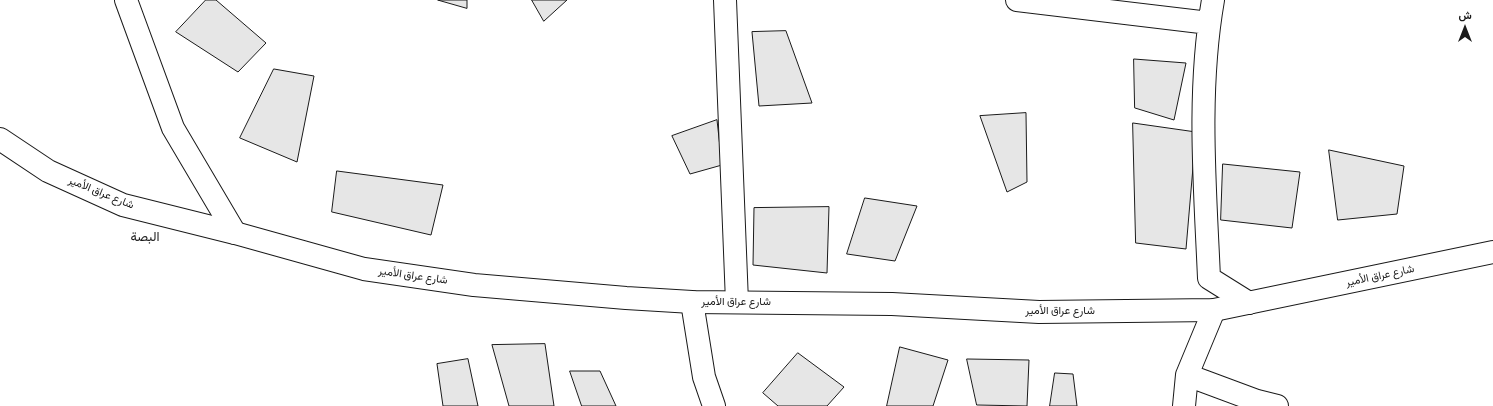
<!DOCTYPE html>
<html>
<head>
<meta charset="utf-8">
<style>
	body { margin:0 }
	#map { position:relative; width:1493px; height:406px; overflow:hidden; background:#fff; font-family:Signika,Vazirmatn,sans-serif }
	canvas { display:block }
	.north { position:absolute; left:1445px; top:8px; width:40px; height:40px; -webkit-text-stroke:3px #fff; paint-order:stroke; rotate:0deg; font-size:11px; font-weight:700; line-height:16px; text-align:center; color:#1a1a1a }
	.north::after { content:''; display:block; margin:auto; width:14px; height:18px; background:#1a1a1a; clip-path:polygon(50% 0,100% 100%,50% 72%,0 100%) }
</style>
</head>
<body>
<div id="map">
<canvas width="1493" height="406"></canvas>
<div class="north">ش</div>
</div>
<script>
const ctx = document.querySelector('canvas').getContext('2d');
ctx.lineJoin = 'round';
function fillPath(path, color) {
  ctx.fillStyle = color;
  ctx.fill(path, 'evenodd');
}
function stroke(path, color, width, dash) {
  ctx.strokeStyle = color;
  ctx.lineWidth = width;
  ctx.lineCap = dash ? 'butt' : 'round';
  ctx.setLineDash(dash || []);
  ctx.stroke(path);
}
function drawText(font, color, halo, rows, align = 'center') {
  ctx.font = font + ' Signika,Vazirmatn,sans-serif';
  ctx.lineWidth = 3;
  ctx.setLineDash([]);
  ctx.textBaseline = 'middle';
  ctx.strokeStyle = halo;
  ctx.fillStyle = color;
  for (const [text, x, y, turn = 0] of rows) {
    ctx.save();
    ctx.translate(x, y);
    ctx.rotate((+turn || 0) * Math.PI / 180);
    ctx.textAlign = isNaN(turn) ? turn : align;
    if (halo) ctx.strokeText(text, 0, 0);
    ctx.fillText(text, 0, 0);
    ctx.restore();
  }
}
const building = new Path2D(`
	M 206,0 L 216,0 L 266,43 L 238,72 L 176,32 Z
	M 438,0 L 467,0 L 467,8 Z
	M 532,0 L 567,0 L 544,21 Z
	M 786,31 L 812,103 L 759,106 L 752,32 Z
	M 1134,59 L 1186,63 L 1174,120 L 1135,108 Z
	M 274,69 L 314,76 L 297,162 L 240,138 Z
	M 1026,113 L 1027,182 L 1007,192 L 980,116 Z
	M 717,120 L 722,165 L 690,174 L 672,136 Z
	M 1133,123 L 1196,132 L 1186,249 L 1136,243 Z
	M 1329,150 L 1404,166 L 1397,214 L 1338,220 Z
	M 1223,164 L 1300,172 L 1292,228 L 1221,220 Z
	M 337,171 L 443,185 L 431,235 L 332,212 Z
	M 865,198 L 917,206 L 895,261 L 847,254 Z
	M 829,207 L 827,273 L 753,265 L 754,208 Z
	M 545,344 L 554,406 L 509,406 L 492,345 Z
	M 900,347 L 948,360 L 933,406 L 887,406 Z
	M 798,353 L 844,387 L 827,406 L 778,406 L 763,393 Z
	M 468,359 L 478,406 L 443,406 L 437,364 Z
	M 967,359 L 1029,360 L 1027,406 L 977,405 Z
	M 570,371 L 600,371 L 616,406 L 582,406 Z
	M 1055,373 L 1073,374 L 1077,406 L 1050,406 Z`);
const minor = new Path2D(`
	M 126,0 L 173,128 L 235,233
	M 725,0 L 737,302
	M 1017,0 L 1209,23
	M 1213,0 C 1197,92 1205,186 1209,278 L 1249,303
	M 692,302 L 704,377 L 714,406
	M 1187,375 L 1257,401 L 1277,406
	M 1184,406 L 1187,375 L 1214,310`);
const secondary = new Path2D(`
	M 0,139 L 48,171 L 123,205 L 235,233 L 364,269 L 474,285 L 626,298 L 692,302 L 892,304 L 1039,312 L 1214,310 L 1493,252`);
const streetNames = [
	["شارع عراق الأمير",101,193,22],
	["شارع عراق الأمير",413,276,8],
	["شارع عراق الأمير",1380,276,-12],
	["شارع عراق الأمير",736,302],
	["شارع عراق الأمير",1060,311]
];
const quarterNames = [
	["البصة",145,238]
];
fillPath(building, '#e6e6e6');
stroke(building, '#1a1a1a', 1);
stroke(minor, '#1a1a1a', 24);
stroke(secondary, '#1a1a1a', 24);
stroke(minor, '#fff', 22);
stroke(secondary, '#fff', 22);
drawText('11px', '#1a1a1a', '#fff', streetNames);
drawText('13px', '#1a1a1a', '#fff', quarterNames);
</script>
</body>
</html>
